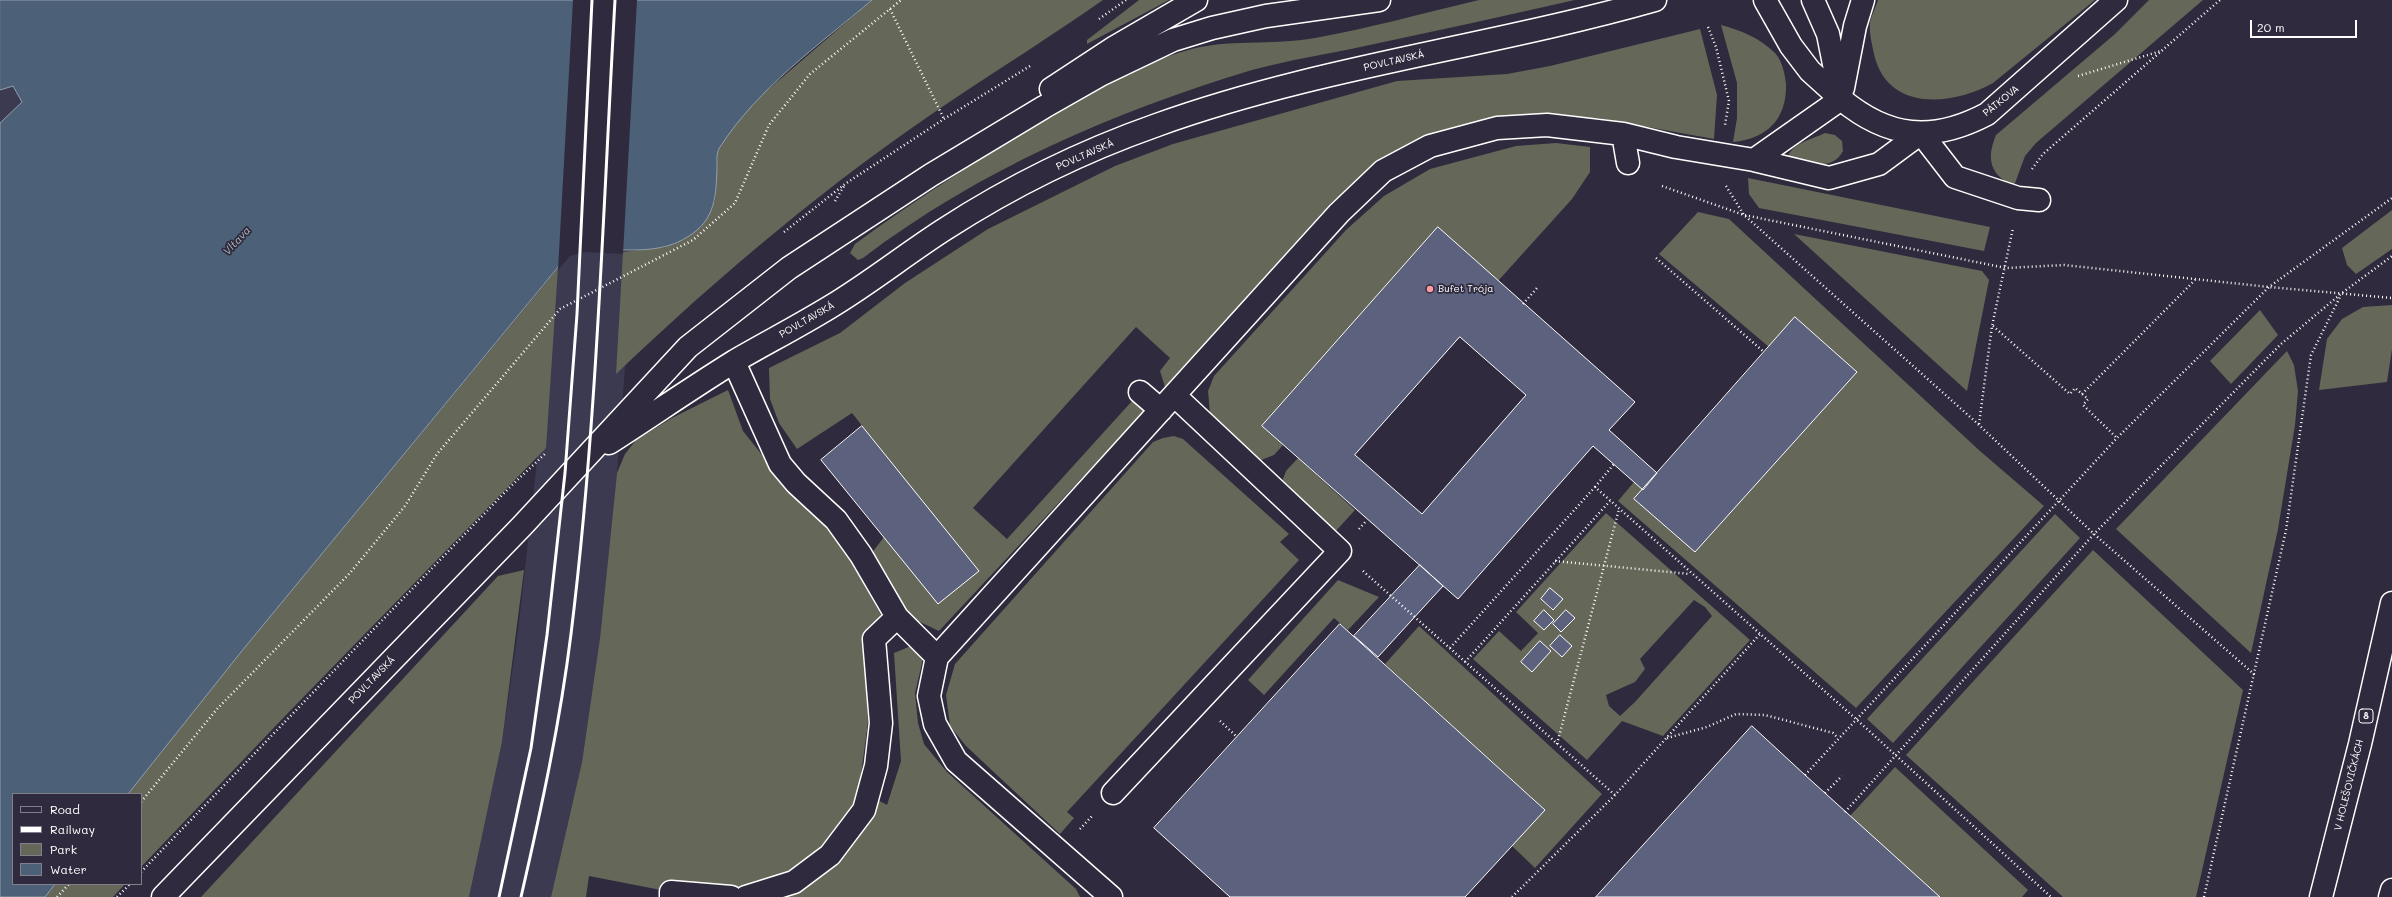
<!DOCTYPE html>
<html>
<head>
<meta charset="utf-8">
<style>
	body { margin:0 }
	#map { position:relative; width:2392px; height:897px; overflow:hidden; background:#2f2a3d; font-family:Mali,sans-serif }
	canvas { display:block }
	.legend { position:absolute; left:12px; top:793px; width:130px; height:92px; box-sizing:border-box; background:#2f2a3d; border:1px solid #827f8b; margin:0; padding:5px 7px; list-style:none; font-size:12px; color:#fff }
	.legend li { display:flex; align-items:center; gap:8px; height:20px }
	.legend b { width:20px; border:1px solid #827f8b }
	.scale { position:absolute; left:2250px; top:20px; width:107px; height:18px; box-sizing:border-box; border:2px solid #fff; border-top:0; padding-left:5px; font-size:12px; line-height:14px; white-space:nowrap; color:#fff; -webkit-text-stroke:3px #2f2a3d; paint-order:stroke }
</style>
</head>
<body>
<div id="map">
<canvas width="2392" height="897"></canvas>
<ul class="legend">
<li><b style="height:5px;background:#2f2a3d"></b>Road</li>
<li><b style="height:5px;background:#fff"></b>Railway</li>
<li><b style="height:11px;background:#656758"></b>Park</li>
<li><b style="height:11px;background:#4c6177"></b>Water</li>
</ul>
<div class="scale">20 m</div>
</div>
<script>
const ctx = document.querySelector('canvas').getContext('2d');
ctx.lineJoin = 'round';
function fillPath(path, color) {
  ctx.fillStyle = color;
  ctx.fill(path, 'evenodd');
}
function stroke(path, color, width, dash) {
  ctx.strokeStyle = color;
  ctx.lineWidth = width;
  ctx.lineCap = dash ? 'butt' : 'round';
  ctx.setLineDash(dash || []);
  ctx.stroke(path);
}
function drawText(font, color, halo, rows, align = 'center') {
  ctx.font = font + ' Mali,sans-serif';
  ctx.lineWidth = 3.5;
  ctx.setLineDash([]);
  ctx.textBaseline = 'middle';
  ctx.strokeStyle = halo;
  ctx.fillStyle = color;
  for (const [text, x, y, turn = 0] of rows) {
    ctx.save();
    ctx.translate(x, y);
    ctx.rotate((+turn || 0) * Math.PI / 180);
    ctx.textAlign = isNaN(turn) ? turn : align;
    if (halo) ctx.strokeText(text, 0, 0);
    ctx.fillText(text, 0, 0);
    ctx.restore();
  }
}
const built = new Path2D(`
	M 565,0 L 646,0 L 629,314 L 617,473 L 600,638 L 582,762 L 551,897 L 469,897 L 502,742 L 518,631 L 536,470 Z
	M 13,86 L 22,102 L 0,123 L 0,90 Z`);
const green = new Path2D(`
	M 872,0 L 1103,0 C 1053,35 1002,67 951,101 C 831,181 720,275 616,374 L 623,252 L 666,247 L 715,201 L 717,151 L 735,123 L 764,93 Z
	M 1139,0 L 1169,0 L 1087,44 L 1087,40 Z
	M 1479,0 L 1575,0 C 1505,16 1435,31 1365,46 C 1328,54 1289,60 1252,70 C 1113,112 979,170 863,258 L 858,260 L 850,253 L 855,244 C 919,197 987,154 1056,114 C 1097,90 1139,64 1185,51 C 1226,38 1273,46 1315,38 C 1370,28 1424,13 1479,0 Z
	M 1878,0 L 2095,0 L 1993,83 C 1952,106 1887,112 1874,54 C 1872,44 1869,33 1870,23 C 1871,16 1876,7 1878,0 Z
	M 2149,0 L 2203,0 L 2036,143 L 2025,156 L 2014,186 C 1990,175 1986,159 1996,135 L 2115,34 Z
	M 1721,25 C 1740,30 1760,38 1775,53 C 1782,60 1785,74 1786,84 C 1787,119 1767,139 1733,142 L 1737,118 L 1737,83 Z
	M 1700,29 L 1717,95 L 1714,139 L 1598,118 L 1458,128 L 1375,167 L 1331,203 L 1165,387 L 1160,371 L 1170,358 L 1136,327 L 973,508 L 1007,539 L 1132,401 L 1150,405 L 939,631 L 905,615 L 871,554 L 884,537 L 978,571 L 852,413 L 797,449 L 779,423 L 770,399 L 769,368 L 840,333 L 905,283 L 988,229 L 1115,166 L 1173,144 L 1397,81 L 1507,74 L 1550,66 Z
	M 1825,133 L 1835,135 L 1842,141 L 1843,151 C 1832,171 1812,163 1792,162 L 1788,157 C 1792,143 1813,139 1825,133 Z
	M 1556,143 L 1590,147 L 1590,172 L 1572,199 L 1498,281 L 1438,227 L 1262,426 L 1283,445 L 1274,455 L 1256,462 L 1210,414 L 1208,391 L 1214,376 L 1346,230 L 1384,196 L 1430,169 L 1516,146 Z
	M 1748,178 L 1990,227 L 1984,251 L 1759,208 L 1749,194 Z
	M 2392,210 L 2392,249 L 2356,274 L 2347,265 L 2342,248 Z
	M 1698,212 L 1729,219 L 1980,451 L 2044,506 L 1856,708 L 1618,501 L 1634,482 L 1643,490 L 1634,499 L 1695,552 L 1857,372 L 1795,317 L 1769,347 L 1659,254 Z
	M 1794,234 L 1982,271 L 1989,280 L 1967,391 Z
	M 558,268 L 546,448 L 287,714 L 141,867 L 141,794 L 128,794 L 241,652 Z
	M 2392,305 L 2392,349 L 2387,382 L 2319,390 L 2327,339 L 2342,319 L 2363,307 Z
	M 2260,310 L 2278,335 L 2231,384 L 2210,361 Z
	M 2287,351 L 2294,365 L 2298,391 L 2295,425 L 2278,529 L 2251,653 L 2116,529 Z
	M 728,390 L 743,431 L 790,490 L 835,533 L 886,624 L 865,656 L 868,722 L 859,790 L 887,805 L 901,761 L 894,653 L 911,646 L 923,659 L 915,693 L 918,723 L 924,744 L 947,772 L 1076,889 L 1080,897 L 675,897 L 671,892 L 589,876 L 586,897 L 551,897 L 582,762 L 600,638 L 617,473 L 625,454 L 636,440 L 672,418 Z
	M 1174,436 L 1183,439 L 1289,534 L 1280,542 L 1299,560 L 1067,812 L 1074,818 L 1060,834 L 966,746 L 950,726 L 946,695 L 955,664 L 1153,442 L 1163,438 Z
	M 1298,458 L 1355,510 L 1334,533 L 1281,484 L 1286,471 Z
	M 1606,513 L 1750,640 L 1663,736 L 1622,721 L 1587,760 L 1473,659 L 1499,631 L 1521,651 L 1538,633 L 1516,612 ZM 1550,588 L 1562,599 L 1552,610 L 1541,599 ZM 1694,600 L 1705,607 L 1712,616 L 1635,702 L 1620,716 L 1609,706 L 1606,695 L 1635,682 L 1645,669 L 1640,659 ZM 1544,610 L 1554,620 L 1544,630 L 1534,621 ZM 1566,610 L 1574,618 L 1561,632 L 1553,624 ZM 1560,635 L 1572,646 L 1562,657 L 1550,646 ZM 1540,641 L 1551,651 L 1532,672 L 1521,662 Z
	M 2055,514 L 2080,538 L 1893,743 L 1867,719 Z
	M 2093,550 L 2243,690 L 2196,897 L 2063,897 L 1906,755 Z
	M 524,570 L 502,742 L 469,897 L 201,897 L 498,576 Z
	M 1338,580 L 1379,597 L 1348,630 L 1334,618 L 1264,695 L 1248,680 Z
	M 1419,626 L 1602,794 L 1535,868 L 1511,845 L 1544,809 L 1385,664 Z
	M 1895,767 L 2028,890 L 2022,897 L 1940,897 L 1850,816 Z
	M 55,884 L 125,884 L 113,897 L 45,897 Z`);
const water = new Path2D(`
	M 0,0 L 872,0 C 819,45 758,88 720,147 C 716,153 717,160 717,167 C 716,195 716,219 689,236 C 652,261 607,242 568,255 L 241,652 L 128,794 L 13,794 L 13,884 L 55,884 L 45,897 L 0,897 L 0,123 L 22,102 L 13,86 L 0,90 Z`);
const pier = new Path2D(`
	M 573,0 L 637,0 L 623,254 L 585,252 L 570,256 L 558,270 Z`);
const building = new Path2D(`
	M 1438,227 L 1635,402 L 1609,430 L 1657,473 L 1643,490 L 1593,446 L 1458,599 L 1262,426 ZM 1460,337 L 1526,395 L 1422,514 L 1355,455 Z
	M 1795,317 L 1857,372 L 1695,552 L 1634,499 Z
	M 862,426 L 979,571 L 938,604 L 821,460 Z
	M 1420,565 L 1443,586 L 1378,657 L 1354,636 Z
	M 1550,588 L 1563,599 L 1553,610 L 1541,599 Z
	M 1544,610 L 1554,620 L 1544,630 L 1534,621 Z
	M 1566,610 L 1575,618 L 1561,632 L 1553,624 Z
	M 1340,624 L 1545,810 L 1465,897 L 1230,897 L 1154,828 Z
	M 1560,635 L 1572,646 L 1562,657 L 1550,646 Z
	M 1540,641 L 1551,651 L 1532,672 L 1521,662 Z
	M 1752,726 L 1805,775 L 1940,897 L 1596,897 Z`);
const path = new Path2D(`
	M 890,9 L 944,119
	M 1099,19 L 1126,0
	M 1708,27 L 1716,47 L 1729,101 L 1725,125
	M 2078,76 L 2161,51
	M 2032,169 L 2043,154 L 2220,0
	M 1662,186 L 1744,215 L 2006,268 L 2064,265 L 2269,287 L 2392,298
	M 1726,186 L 1744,215 L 1978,424 L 2094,534 L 2255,675
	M 835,201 L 844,186
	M 784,232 L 845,184 L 944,119 L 1030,66
	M 1656,258 L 1764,352
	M 1523,304 L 1537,288
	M 1993,326 L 2070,394 L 2075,388 L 2088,399 L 2083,405 L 2117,438
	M 2082,394 L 2195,280
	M 1979,424 L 1992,326 L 2013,228
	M 1595,487 L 1614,464
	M 1359,529 L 1367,520
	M 1555,561 L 1690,574
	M 1363,571 L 1615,795
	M 1450,648 L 1595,487 L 1856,719 L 2051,897
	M 1465,662 L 1610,501
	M 1220,721 L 1237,737
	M 1667,738 L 1707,727 L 1736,714 L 1765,715 L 1833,733 L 1838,738
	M 1557,744 L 1619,509
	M 1805,775 L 2117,438 L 2269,287 L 2392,198
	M 1825,793 L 1842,776
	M 141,802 L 217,709 L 350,573 L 405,506 L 437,454 L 560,309 L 693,240 L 735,203 L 769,125 L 810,74 L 901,0
	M 1845,812 L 2094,534 L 2281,344 L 2342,293 L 2392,256
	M 1080,829 L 1093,815
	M 141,872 L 508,489 L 546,453
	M 57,897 L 69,884
	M 117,897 L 130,884
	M 1512,897 L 1615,795 L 1760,634
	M 2204,897 L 2286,530 L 2311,355 L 2341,295`);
const minor = new Path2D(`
	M 1921,133 L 1955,177 L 2018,198 L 2039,200
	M 1623,134 L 1628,163
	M 1754,160 L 1841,99 C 1888,138 1932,143 1987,114 L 2116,0
	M 734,362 L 780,464 L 796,483 L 836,520 L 861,555 L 897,617 L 937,657
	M 1140,392 L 1161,410
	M 1113,793 L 1340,551 L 1174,395
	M 671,897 L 671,892 L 731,897
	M 746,897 L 794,882 L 830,855 L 864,810 L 876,766 L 881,723 L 874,639 L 897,617
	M 1111,897 L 956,761 L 935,724 L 929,696 L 937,657 L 1339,213 L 1383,171 L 1430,146 L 1497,128 L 1547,125 L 1623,134 L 1676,147 L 1754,160 L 1829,178 L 1879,164 L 1921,133`);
const major = new Path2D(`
	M 1765,0 L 1791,46 L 1810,71 L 1841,99
	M 1813,0 L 1828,34 L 1841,99
	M 1843,88 L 1855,26 L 1863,0
	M 1051,89 L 1115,47 L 1196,0
	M 609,443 C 651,416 693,387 735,361 C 766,343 799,326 830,307 C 870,283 906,254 945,229 C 1010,187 1083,151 1157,125 C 1318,67 1490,47 1655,0
	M 163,897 L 522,526 L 688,347 L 789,268 L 931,175 L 1044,107 L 1102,74 L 1173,40 L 1212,28 L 1266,16 L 1379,0
	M 2321,897 L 2360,744 L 2392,603
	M 2390,897 L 2392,890`);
const rail = new Path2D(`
	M 499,897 L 531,748 L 547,635 L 565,473 L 577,314 L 592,0
	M 521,897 C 541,810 560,723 571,634 C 597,424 603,211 615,0`);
const markers = [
	[1430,289,4,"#ff9aa2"]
];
const shields = [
	[2366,716,14]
];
const shieldNames = [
	["8",2366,716]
];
const streetNames = [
	["POVLTAVSKÁ",1394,61,-13],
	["PÁTKOVA",2001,101,-39],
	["POVLTAVSKÁ",1085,155,-24],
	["POVLTAVSKÁ",807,320,-30],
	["POVLTAVSKÁ",372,680,-46],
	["V HOLEŠOVIČKÁCH",2349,785,-76]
];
const poiNames = [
	["Bufet Trója",1438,289]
];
const waterNames = [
	["Vltava",237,241,-47]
];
fillPath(built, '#3c3a50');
fillPath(green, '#656758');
fillPath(water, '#4c6177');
stroke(water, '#94a0ad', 1);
fillPath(pier, '#2f2a3d');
fillPath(building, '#5c617e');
stroke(building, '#fff', 1);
stroke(minor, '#fff', 25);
stroke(major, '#fff', 25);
stroke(path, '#fff', 2.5, [1, 3]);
stroke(minor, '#2f2a3d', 22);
stroke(major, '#2f2a3d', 22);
stroke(rail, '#fff', 3);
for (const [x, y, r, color] of markers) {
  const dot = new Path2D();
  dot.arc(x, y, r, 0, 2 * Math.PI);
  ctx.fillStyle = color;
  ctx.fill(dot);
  stroke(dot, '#2f2a3d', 1.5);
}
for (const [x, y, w] of shields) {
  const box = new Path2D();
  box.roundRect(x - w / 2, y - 7, w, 14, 3);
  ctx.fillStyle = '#2f2a3d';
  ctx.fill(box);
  stroke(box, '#fff', 1);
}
drawText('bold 9px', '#fff', null, shieldNames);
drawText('10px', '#fff', '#2f2a3d', streetNames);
drawText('10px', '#fff', '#2f2a3d', poiNames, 'left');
drawText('italic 11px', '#aeb8c2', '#2f2a3d', waterNames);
</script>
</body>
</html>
